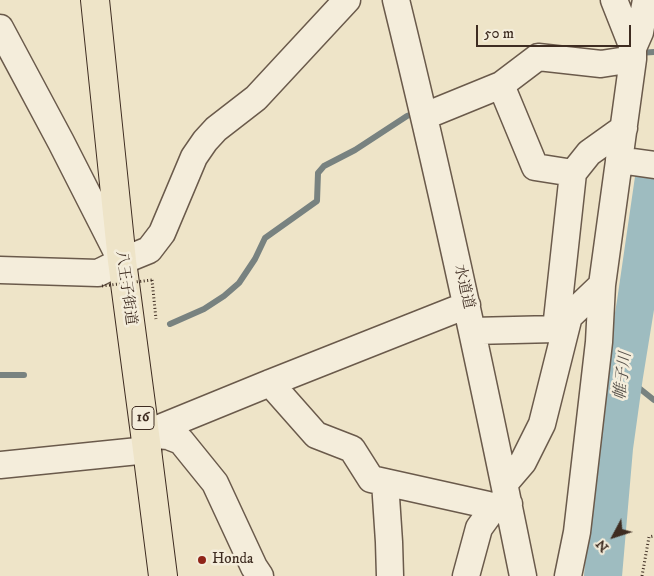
<!DOCTYPE html>
<html>
<head>
<meta charset="utf-8">
<style>
	body { margin:0 }
	#map { position:relative; width:654px; height:576px; overflow:hidden; background:#eee4c8; font-family:"IM FELL DW Pica",serif }
	canvas { display:block }
	.north { position:absolute; left:589px; top:511px; width:50px; height:50px; -webkit-text-stroke:4px #f4eddb; paint-order:stroke; rotate:230deg; font-size:14px; font-weight:700; line-height:20px; text-align:center; color:#3e2c21 }
	.north::after { content:''; display:block; margin:auto; width:18px; height:22px; background:#3e2c21; clip-path:polygon(50% 0,100% 100%,50% 72%,0 100%) }
	.scale { position:absolute; left:476px; top:25px; width:155px; height:22px; box-sizing:border-box; border:2px solid #3e2c21; border-top:0; padding-left:6px; font-size:15px; line-height:18px; white-space:nowrap; color:#3e2c21; -webkit-text-stroke:4px #f4eddb; paint-order:stroke }
</style>
</head>
<body>
<div id="map">
<canvas width="654" height="576"></canvas>
<div class="north">N</div>
<div class="scale">50 m</div>
</div>
<script>
const ctx = document.querySelector('canvas').getContext('2d');
ctx.lineJoin = 'round';
function stroke(path, color, width, dash) {
  ctx.strokeStyle = color;
  ctx.lineWidth = width;
  ctx.lineCap = dash ? 'butt' : 'round';
  ctx.setLineDash(dash || []);
  ctx.stroke(path);
}
function drawText(font, color, halo, rows, align = 'center') {
  ctx.font = font + ' "IM FELL DW Pica","Noto Serif JP",serif';
  ctx.lineWidth = 5;
  ctx.setLineDash([]);
  ctx.textBaseline = 'middle';
  ctx.strokeStyle = halo;
  ctx.fillStyle = color;
  for (const [text, x, y, turn = 0] of rows) {
    ctx.save();
    ctx.translate(x, y);
    ctx.rotate((+turn || 0) * Math.PI / 180);
    ctx.textAlign = isNaN(turn) ? turn : align;
    if (halo) ctx.strokeText(text, 0, 0);
    ctx.fillText(text, 0, 0);
    ctx.restore();
  }
}
const stream = new Path2D(`
	M 638,53 L 654,52
	M 644,250 L 654,253
	M 170,324 L 204,309 L 224,296 L 239,283 L 255,259 L 265,238 L 317,201 L 318,173 L 324,166 L 355,150 L 407,116 L 417,112
	M 0,375 L 24,375
	M 624,376 L 654,400`);
const river = new Path2D(`
	M 603,576 L 614,448 L 624,376 L 636,302 L 654,178`);
const path = new Path2D(`
	M 152,280 L 156,319
	M 642,576 L 649,537 L 654,536`);
const minor = new Path2D(`
	M 396,0 C 443,191 484,383 523,576
	M 614,0 L 633,48
	M 0,28 L 61,142 L 121,260
	M 501,85 L 535,167 L 573,173
	M 425,116 L 501,85 L 538,57 L 601,64 L 633,59
	M 619,160 L 654,165
	M 0,270 L 98,273 L 122,261 L 149,250 L 162,233 L 194,157 L 205,141 L 216,129 L 256,98 L 347,0
	M 556,329 L 573,173 L 589,153 L 624,128
	M 472,331 L 556,329 L 602,285 L 633,59 L 633,48 L 640,32 L 646,0
	M 270,383 L 316,435 L 352,449 L 371,479 L 488,505 L 495,506 L 509,504
	M 145,434 L 270,383 L 467,305
	M 145,434 L 168,436 L 181,441 L 215,483 L 254,567 L 260,576
	M 0,465 L 148,450
	M 385,482 L 389,542 L 390,576
	M 505,483 L 523,462 L 542,424 L 569,316
	M 466,576 L 479,528 L 495,506
	M 568,576 L 577,532 L 599,342 L 602,285`);
const highway = new Path2D(`
	M 95,0 L 122,261 L 145,434 L 163,576`);
const pathBridge = new Path2D(`
	M 102,286 L 152,280`);
const markers = [
	[202,560,5,"#8f2418"]
];
const shields = [
	[143,418,22]
];
const shieldNames = [
	["16",143,418]
];
const streetNames = [
	["水道道",463,287,77],
	["八王子街道",125,288,82]
];
const poiNames = [
	["Honda",212,560]
];
const waterNames = [
	["帷子川",624,376,-83]
];
stroke(stream, '#788280', 6);
stroke(river, '#9ebcc0', 38);
stroke(minor, '#6a5a4b', 29);
stroke(highway, '#3e2c21', 30);
stroke(path, '#3e2c21', 3, [1, 2.5]);
stroke(minor, '#f4eddb', 26);
stroke(highway, '#eee4c8', 28);
stroke(pathBridge, '#3e2c21', 3, [1, 2.5]);
for (const [x, y, r, color] of markers) {
  const dot = new Path2D();
  dot.arc(x, y, r, 0, 2 * Math.PI);
  ctx.fillStyle = color;
  ctx.fill(dot);
  stroke(dot, '#f4eddb', 2);
}
for (const [x, y, w] of shields) {
  const box = new Path2D();
  box.roundRect(x - w / 2, y - 11.5, w, 23, 4);
  ctx.fillStyle = '#f4eddb';
  ctx.fill(box);
  stroke(box, '#3e2c21', 1);
}
drawText('bold 14px', '#3e2c21', null, shieldNames);
drawText('15px', '#3e2c21', '#f4eddb', streetNames);
drawText('15px', '#3e2c21', '#f4eddb', poiNames, 'left');
drawText('italic 16px', '#565049', '#f4eddb', waterNames);
</script>
</body>
</html>
